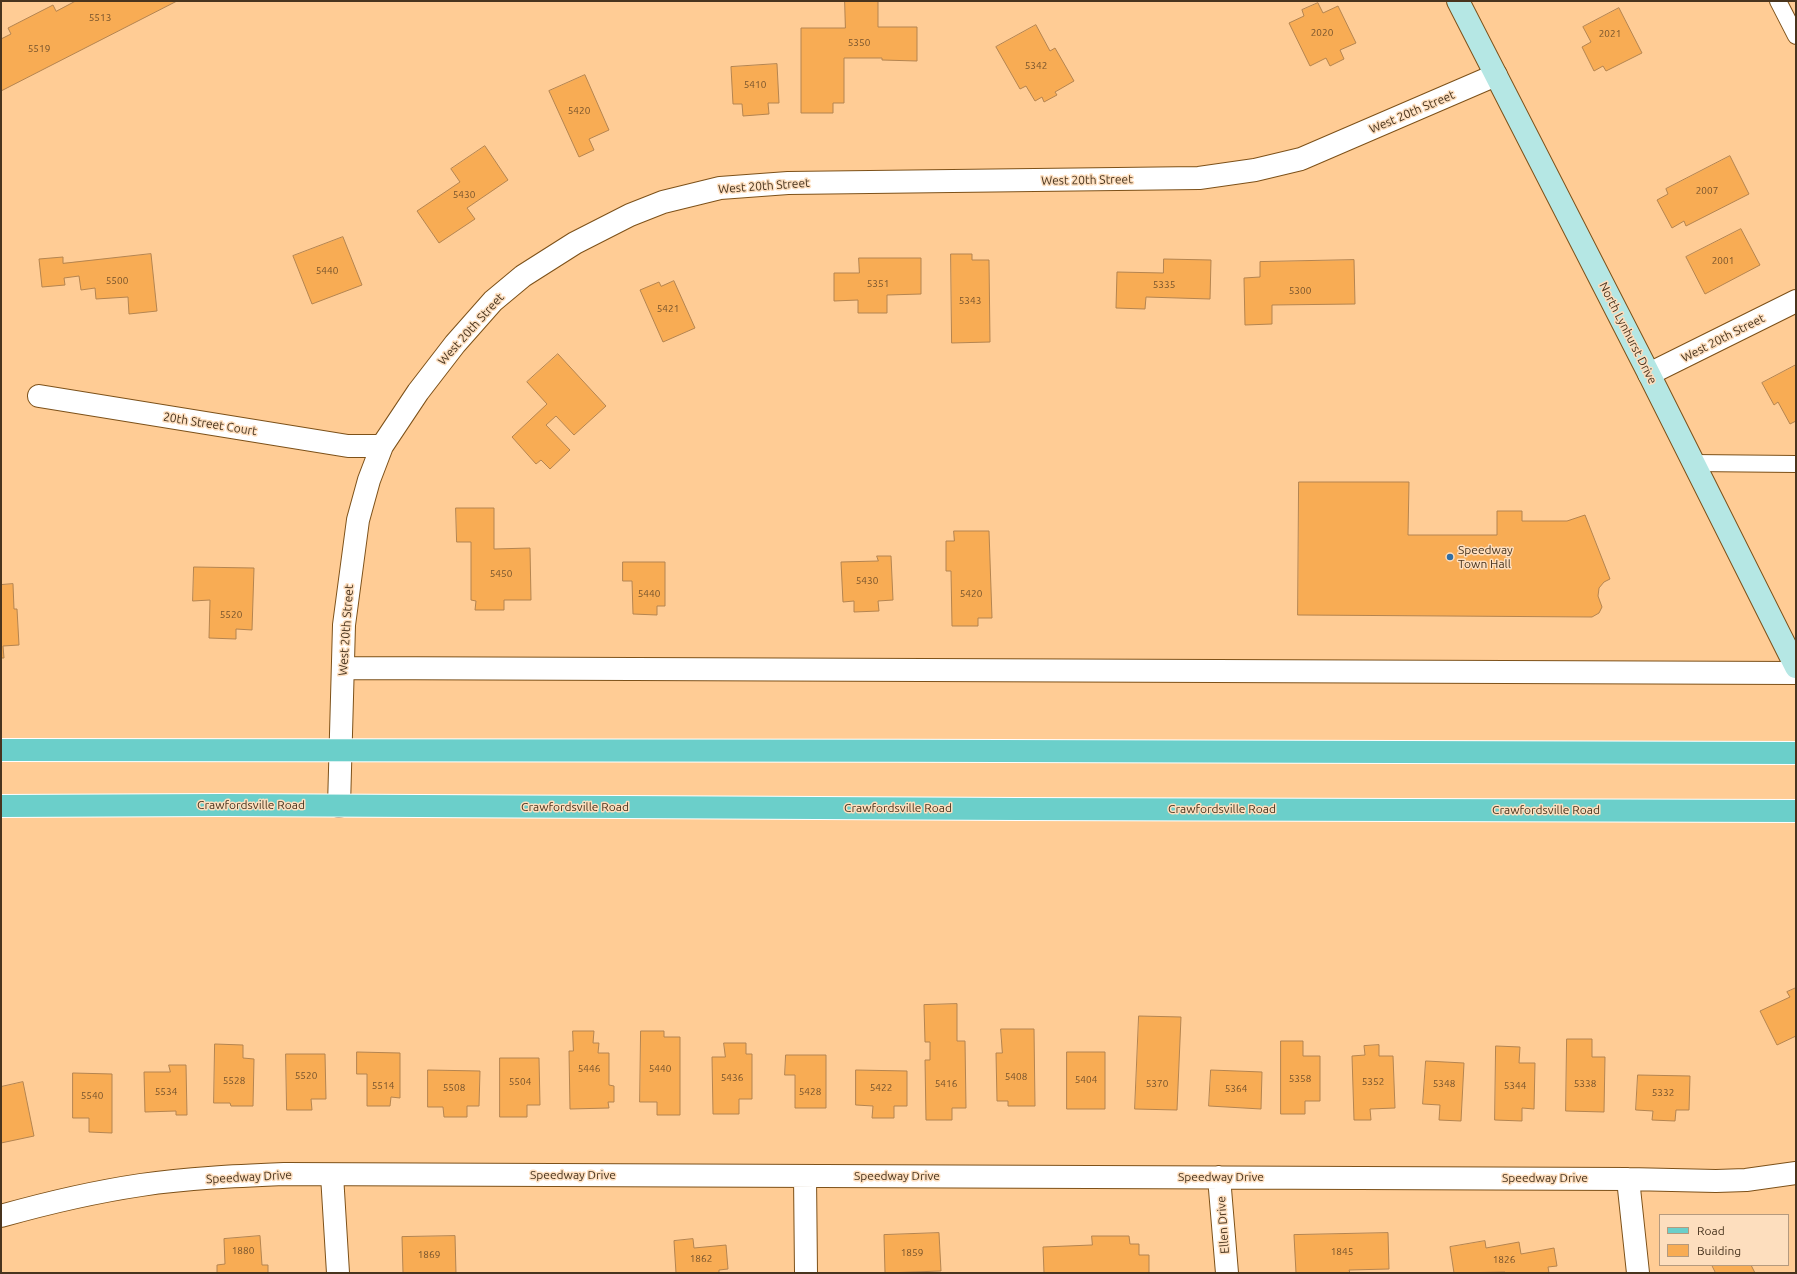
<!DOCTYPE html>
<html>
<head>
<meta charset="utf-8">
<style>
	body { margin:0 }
	#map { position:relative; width:1797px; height:1274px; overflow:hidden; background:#ffcc95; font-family:Ubuntu,sans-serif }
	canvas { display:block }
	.frame { position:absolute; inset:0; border:2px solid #48341e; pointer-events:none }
	.legend { position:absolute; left:1659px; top:1214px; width:130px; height:52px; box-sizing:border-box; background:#fddebe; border:1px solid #b59a7e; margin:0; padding:5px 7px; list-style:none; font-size:12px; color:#48341e }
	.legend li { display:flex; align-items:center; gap:8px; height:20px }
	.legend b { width:20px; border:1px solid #b59a7e }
</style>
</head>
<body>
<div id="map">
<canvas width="1797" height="1274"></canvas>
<div class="frame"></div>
<ul class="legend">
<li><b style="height:5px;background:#6bcfca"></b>Road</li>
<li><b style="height:11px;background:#f8ac54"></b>Building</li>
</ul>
</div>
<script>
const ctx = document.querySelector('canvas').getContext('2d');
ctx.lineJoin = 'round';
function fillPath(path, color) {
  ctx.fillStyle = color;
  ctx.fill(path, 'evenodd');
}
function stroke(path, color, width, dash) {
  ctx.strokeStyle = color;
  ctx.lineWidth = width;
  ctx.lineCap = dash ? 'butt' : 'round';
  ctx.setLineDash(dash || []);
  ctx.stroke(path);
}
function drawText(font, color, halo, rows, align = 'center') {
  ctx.font = font + ' Ubuntu,sans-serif';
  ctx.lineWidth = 3;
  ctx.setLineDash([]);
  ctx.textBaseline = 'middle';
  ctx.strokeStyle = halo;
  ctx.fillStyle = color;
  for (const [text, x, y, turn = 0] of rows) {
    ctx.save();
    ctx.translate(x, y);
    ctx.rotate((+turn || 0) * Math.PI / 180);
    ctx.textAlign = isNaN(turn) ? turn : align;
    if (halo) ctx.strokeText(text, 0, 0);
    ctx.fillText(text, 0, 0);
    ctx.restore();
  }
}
const building = new Path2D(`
	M 76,1 L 177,1 L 1,91 L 1,39 L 11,34 L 8,28 L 53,5 L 56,11 Z
	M 845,1 L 878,1 L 878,27 L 917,27 L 917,61 L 882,60 L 882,58 L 844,58 L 844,103 L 833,103 L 833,113 L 801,113 L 801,28 L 845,28 Z
	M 1318,3 L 1323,13 L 1338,6 L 1356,43 L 1340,50 L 1344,59 L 1330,66 L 1326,58 L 1310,66 L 1289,23 L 1304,16 L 1302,10 Z
	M 1619,8 L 1642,53 L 1606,71 L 1603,66 L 1594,71 L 1582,47 L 1591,42 L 1583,27 Z
	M 1036,25 L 1050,51 L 1055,48 L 1074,81 L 1055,92 L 1057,95 L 1044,102 L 1042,97 L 1035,101 L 1026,86 L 1020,89 L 996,47 Z
	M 777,64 L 779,103 L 768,103 L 769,114 L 743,116 L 742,104 L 733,104 L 731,67 Z
	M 585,75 L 609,130 L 589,139 L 594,150 L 579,157 L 549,91 Z
	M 485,146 L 508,180 L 467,208 L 475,219 L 439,243 L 417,211 L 460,182 L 451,169 Z
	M 1730,156 L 1749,194 L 1686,226 L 1684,221 L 1672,228 L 1657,200 L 1668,194 L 1666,189 Z
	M 1741,229 L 1760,265 L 1705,294 L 1686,257 Z
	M 343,237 L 362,285 L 312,304 L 293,256 Z
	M 151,254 L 157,311 L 129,314 L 128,297 L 96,299 L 95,288 L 81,290 L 79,276 L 64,278 L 65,285 L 42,287 L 39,259 L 63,257 L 63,263 Z
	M 951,254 L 972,254 L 972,260 L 989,260 L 990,342 L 952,343 Z
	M 859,258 L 921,258 L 921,294 L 887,295 L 887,313 L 858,313 L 858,300 L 834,301 L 834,273 L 859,273 Z
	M 1164,259 L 1211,260 L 1210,299 L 1146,297 L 1145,309 L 1116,308 L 1117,272 L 1163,273 Z
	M 1354,260 L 1355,304 L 1272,305 L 1272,324 L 1245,325 L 1244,278 L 1260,277 L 1260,262 Z
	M 674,281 L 695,328 L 663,342 L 640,290 L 659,282 L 661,286 Z
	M 558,354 L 606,406 L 574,435 L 556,416 L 546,425 L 570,450 L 550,469 L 541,460 L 536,464 L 512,437 L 547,404 L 527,382 Z
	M 1796,365 L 1796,421 L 1790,424 L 1778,402 L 1774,405 L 1762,383 Z
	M 1299,482 L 1409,482 L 1408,535 L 1497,535 L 1497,511 L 1522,511 L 1522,521 L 1567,521 L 1585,515 L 1610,579 L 1604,582 L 1599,588 L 1598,596 L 1602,607 L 1599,613 L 1592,617 L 1298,615 Z
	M 456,508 L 494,508 L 494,549 L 530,548 L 531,600 L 504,600 L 504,610 L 475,610 L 476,601 L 471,600 L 471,542 L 457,542 Z
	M 954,531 L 989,531 L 992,618 L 978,618 L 978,626 L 952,626 L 951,571 L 946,571 L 946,541 L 954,541 Z
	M 877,556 L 891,556 L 893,600 L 878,601 L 879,611 L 854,612 L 854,601 L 843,602 L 841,562 L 878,561 Z
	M 623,562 L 665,562 L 665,606 L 657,606 L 657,615 L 633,614 L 632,581 L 623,581 Z
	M 194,567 L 254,568 L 252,630 L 236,629 L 236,639 L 209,638 L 210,600 L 193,601 Z
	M 13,584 L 14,609 L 17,609 L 19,645 L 3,646 L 4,658 L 1,658 L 1,585 Z
	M 1796,988 L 1796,1036 L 1777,1045 L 1760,1011 L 1790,997 L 1787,992 Z
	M 957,1004 L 957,1041 L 965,1041 L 966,1108 L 952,1108 L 952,1120 L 926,1120 L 925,1060 L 930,1060 L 930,1042 L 925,1042 L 924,1005 Z
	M 1139,1016 L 1181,1017 L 1177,1110 L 1135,1109 Z
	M 1001,1029 L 1034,1029 L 1035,1106 L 1008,1106 L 1008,1101 L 997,1101 L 996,1053 L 1002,1053 Z
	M 573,1031 L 594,1031 L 593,1043 L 599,1043 L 598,1053 L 609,1053 L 609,1085 L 614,1086 L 614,1102 L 608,1102 L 609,1108 L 570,1109 L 569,1051 L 573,1051 Z
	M 641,1031 L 664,1031 L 664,1037 L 680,1037 L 680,1115 L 657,1115 L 657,1102 L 640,1102 Z
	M 1567,1039 L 1592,1039 L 1592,1057 L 1605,1057 L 1604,1112 L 1566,1111 Z
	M 1281,1041 L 1303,1041 L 1303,1056 L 1320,1056 L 1320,1101 L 1305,1101 L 1305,1114 L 1281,1114 Z
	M 724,1043 L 746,1043 L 746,1054 L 752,1054 L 752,1099 L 739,1099 L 739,1114 L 713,1114 L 712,1057 L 725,1057 Z
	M 215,1044 L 243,1045 L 243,1058 L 254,1059 L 253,1106 L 231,1106 L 230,1103 L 214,1103 Z
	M 1379,1045 L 1379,1056 L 1393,1056 L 1395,1108 L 1370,1109 L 1371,1120 L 1354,1120 L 1352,1056 L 1365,1055 L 1364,1046 Z
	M 1496,1046 L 1520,1047 L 1519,1063 L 1535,1063 L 1534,1109 L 1522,1108 L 1522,1121 L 1495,1120 Z
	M 357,1052 L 400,1053 L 400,1098 L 391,1097 L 390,1106 L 367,1106 L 367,1074 L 357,1074 Z
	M 1067,1052 L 1105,1052 L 1105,1109 L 1067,1109 Z
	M 286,1054 L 325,1054 L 326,1099 L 311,1099 L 312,1110 L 287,1110 Z
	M 786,1055 L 826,1055 L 826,1108 L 795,1108 L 795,1075 L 785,1075 Z
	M 500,1058 L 539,1058 L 540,1105 L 527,1105 L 527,1117 L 500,1117 Z
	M 1426,1061 L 1464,1063 L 1461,1121 L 1439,1120 L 1440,1105 L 1423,1104 Z
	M 169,1065 L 186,1065 L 187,1115 L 176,1115 L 176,1111 L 145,1112 L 144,1072 L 170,1072 Z
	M 428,1070 L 480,1071 L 479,1106 L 467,1106 L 467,1117 L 444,1117 L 443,1107 L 428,1107 Z
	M 856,1070 L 907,1071 L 907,1106 L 894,1106 L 894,1118 L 872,1118 L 873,1106 L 856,1105 Z
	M 1211,1070 L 1262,1072 L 1261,1109 L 1209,1106 Z
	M 73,1073 L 112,1074 L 112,1133 L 89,1132 L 89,1118 L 73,1118 Z
	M 1638,1075 L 1690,1076 L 1689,1110 L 1676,1110 L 1675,1121 L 1652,1120 L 1653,1111 L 1636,1110 Z
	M 23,1082 L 34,1136 L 1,1143 L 1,1087 Z
	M 939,1233 L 941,1271 L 885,1273 L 884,1235 Z
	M 1388,1233 L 1389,1269 L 1349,1270 L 1350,1273 L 1296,1273 L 1294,1235 Z
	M 260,1236 L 262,1265 L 268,1265 L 268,1273 L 217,1273 L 217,1265 L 225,1264 L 224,1239 Z
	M 455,1236 L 456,1273 L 403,1273 L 402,1237 Z
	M 1092,1236 L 1129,1236 L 1130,1244 L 1139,1244 L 1139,1255 L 1149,1255 L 1149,1273 L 1044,1273 L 1043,1247 L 1092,1245 Z
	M 693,1239 L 694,1248 L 726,1245 L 728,1269 L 719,1270 L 719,1273 L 676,1273 L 674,1241 Z
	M 1485,1241 L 1486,1248 L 1519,1242 L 1521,1254 L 1554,1248 L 1557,1266 L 1548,1267 L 1549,1273 L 1505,1273 L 1505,1272 L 1454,1273 L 1450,1247 Z
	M 1712,1265 L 1751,1265 L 1755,1273 L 1716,1273 Z`);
const lane = new Path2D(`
	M 1778,1 L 1796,36
	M 1693,463 L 1796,464`);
const street = new Path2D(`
	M 1649,374 L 1796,301
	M 39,396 L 348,446 L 382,446
	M 343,668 L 1796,673
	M 339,806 L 344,625 L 358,520 L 369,480 L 382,446 L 418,392 L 455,344 L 493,301 L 523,276 L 575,243 L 630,215 L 663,202 L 720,188 L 788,183 L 1199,178 L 1255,170 L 1301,159 L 1496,75
	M 332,1175 L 338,1273
	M 805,1176 L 806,1273
	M 1219,1177 L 1227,1273
	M 1628,1179 L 1638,1273
	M 1,1216 C 47,1203 94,1192 141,1185 C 188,1178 236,1176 284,1174 L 1628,1179 L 1716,1181 L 1746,1180 L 1796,1173`);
const secondary = new Path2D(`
	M 1458,1 L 1649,374 L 1796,667`);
const primary = new Path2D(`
	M 1,750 C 599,746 1198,755 1796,753
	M 1,806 L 221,805 L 1017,809 L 1796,811`);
const markers = [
	[1450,557,4,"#306fa6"]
];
const numberNames = [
	["5513",100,18],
	["2020",1322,33],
	["2021",1610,34],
	["5350",859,43],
	["5519",39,49],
	["5342",1036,66],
	["5410",755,85],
	["5420",579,111],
	["2007",1707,191],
	["5430",464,195],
	["2001",1723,261],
	["5440",327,271],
	["5500",117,281],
	["5351",878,284],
	["5335",1164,285],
	["5300",1300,291],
	["5343",970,301],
	["5421",668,309],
	["5450",501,574],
	["5430",867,581],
	["5440",649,594],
	["5420",971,594],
	["5520",231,615],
	["5446",589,1069],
	["5440",660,1069],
	["5520",306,1076],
	["5408",1016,1077],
	["5436",732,1078],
	["5358",1300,1079],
	["5404",1086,1080],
	["5528",234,1081],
	["5504",520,1082],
	["5352",1373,1082],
	["5416",946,1084],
	["5370",1157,1084],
	["5348",1444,1084],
	["5338",1585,1084],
	["5514",383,1086],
	["5344",1515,1086],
	["5508",454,1088],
	["5422",881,1088],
	["5364",1236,1089],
	["5534",166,1092],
	["5428",810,1092],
	["5332",1663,1093],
	["5540",92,1096],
	["1880",243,1251],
	["1845",1342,1252],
	["1859",912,1253],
	["1869",429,1255],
	["1862",701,1259],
	["1826",1504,1260]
];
const streetNames = [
	["West 20th Street",1412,112,-23],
	["West 20th Street",1087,180,-1],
	["West 20th Street",764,186,-4],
	["West 20th Street",471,329,-48],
	["North Lynhurst Drive",1628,333,63],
	["West 20th Street",1723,338,-27],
	["20th Street Court",210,424,9],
	["West 20th Street",346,630,-86],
	["Crawfordsville Road",251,805],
	["Crawfordsville Road",575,807],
	["Crawfordsville Road",898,808],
	["Crawfordsville Road",1222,809],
	["Crawfordsville Road",1546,810],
	["Speedway Drive",573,1175],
	["Speedway Drive",897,1176],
	["Speedway Drive",249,1177,-3],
	["Speedway Drive",1221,1177],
	["Speedway Drive",1545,1178],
	["Ellen Drive",1223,1225,-94]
];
const poiNames = [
	["Speedway",1458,550],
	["Town Hall",1458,564]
];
fillPath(building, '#f8ac54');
stroke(building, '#b48450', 1);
stroke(lane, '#7d5119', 18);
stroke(street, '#7d5119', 24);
stroke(secondary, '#7d5119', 24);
stroke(primary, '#fff', 24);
stroke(lane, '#fff', 16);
stroke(street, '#fff', 22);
stroke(secondary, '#b5e7e4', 22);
stroke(primary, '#6bcfca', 22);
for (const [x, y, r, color] of markers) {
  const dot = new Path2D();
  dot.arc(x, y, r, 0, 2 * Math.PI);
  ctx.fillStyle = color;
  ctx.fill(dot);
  stroke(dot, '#fddebe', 1.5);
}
drawText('10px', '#74522c', null, numberNames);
drawText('12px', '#48341e', '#fddebe', streetNames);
drawText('12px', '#48341e', '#fddebe', poiNames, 'left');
</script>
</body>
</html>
